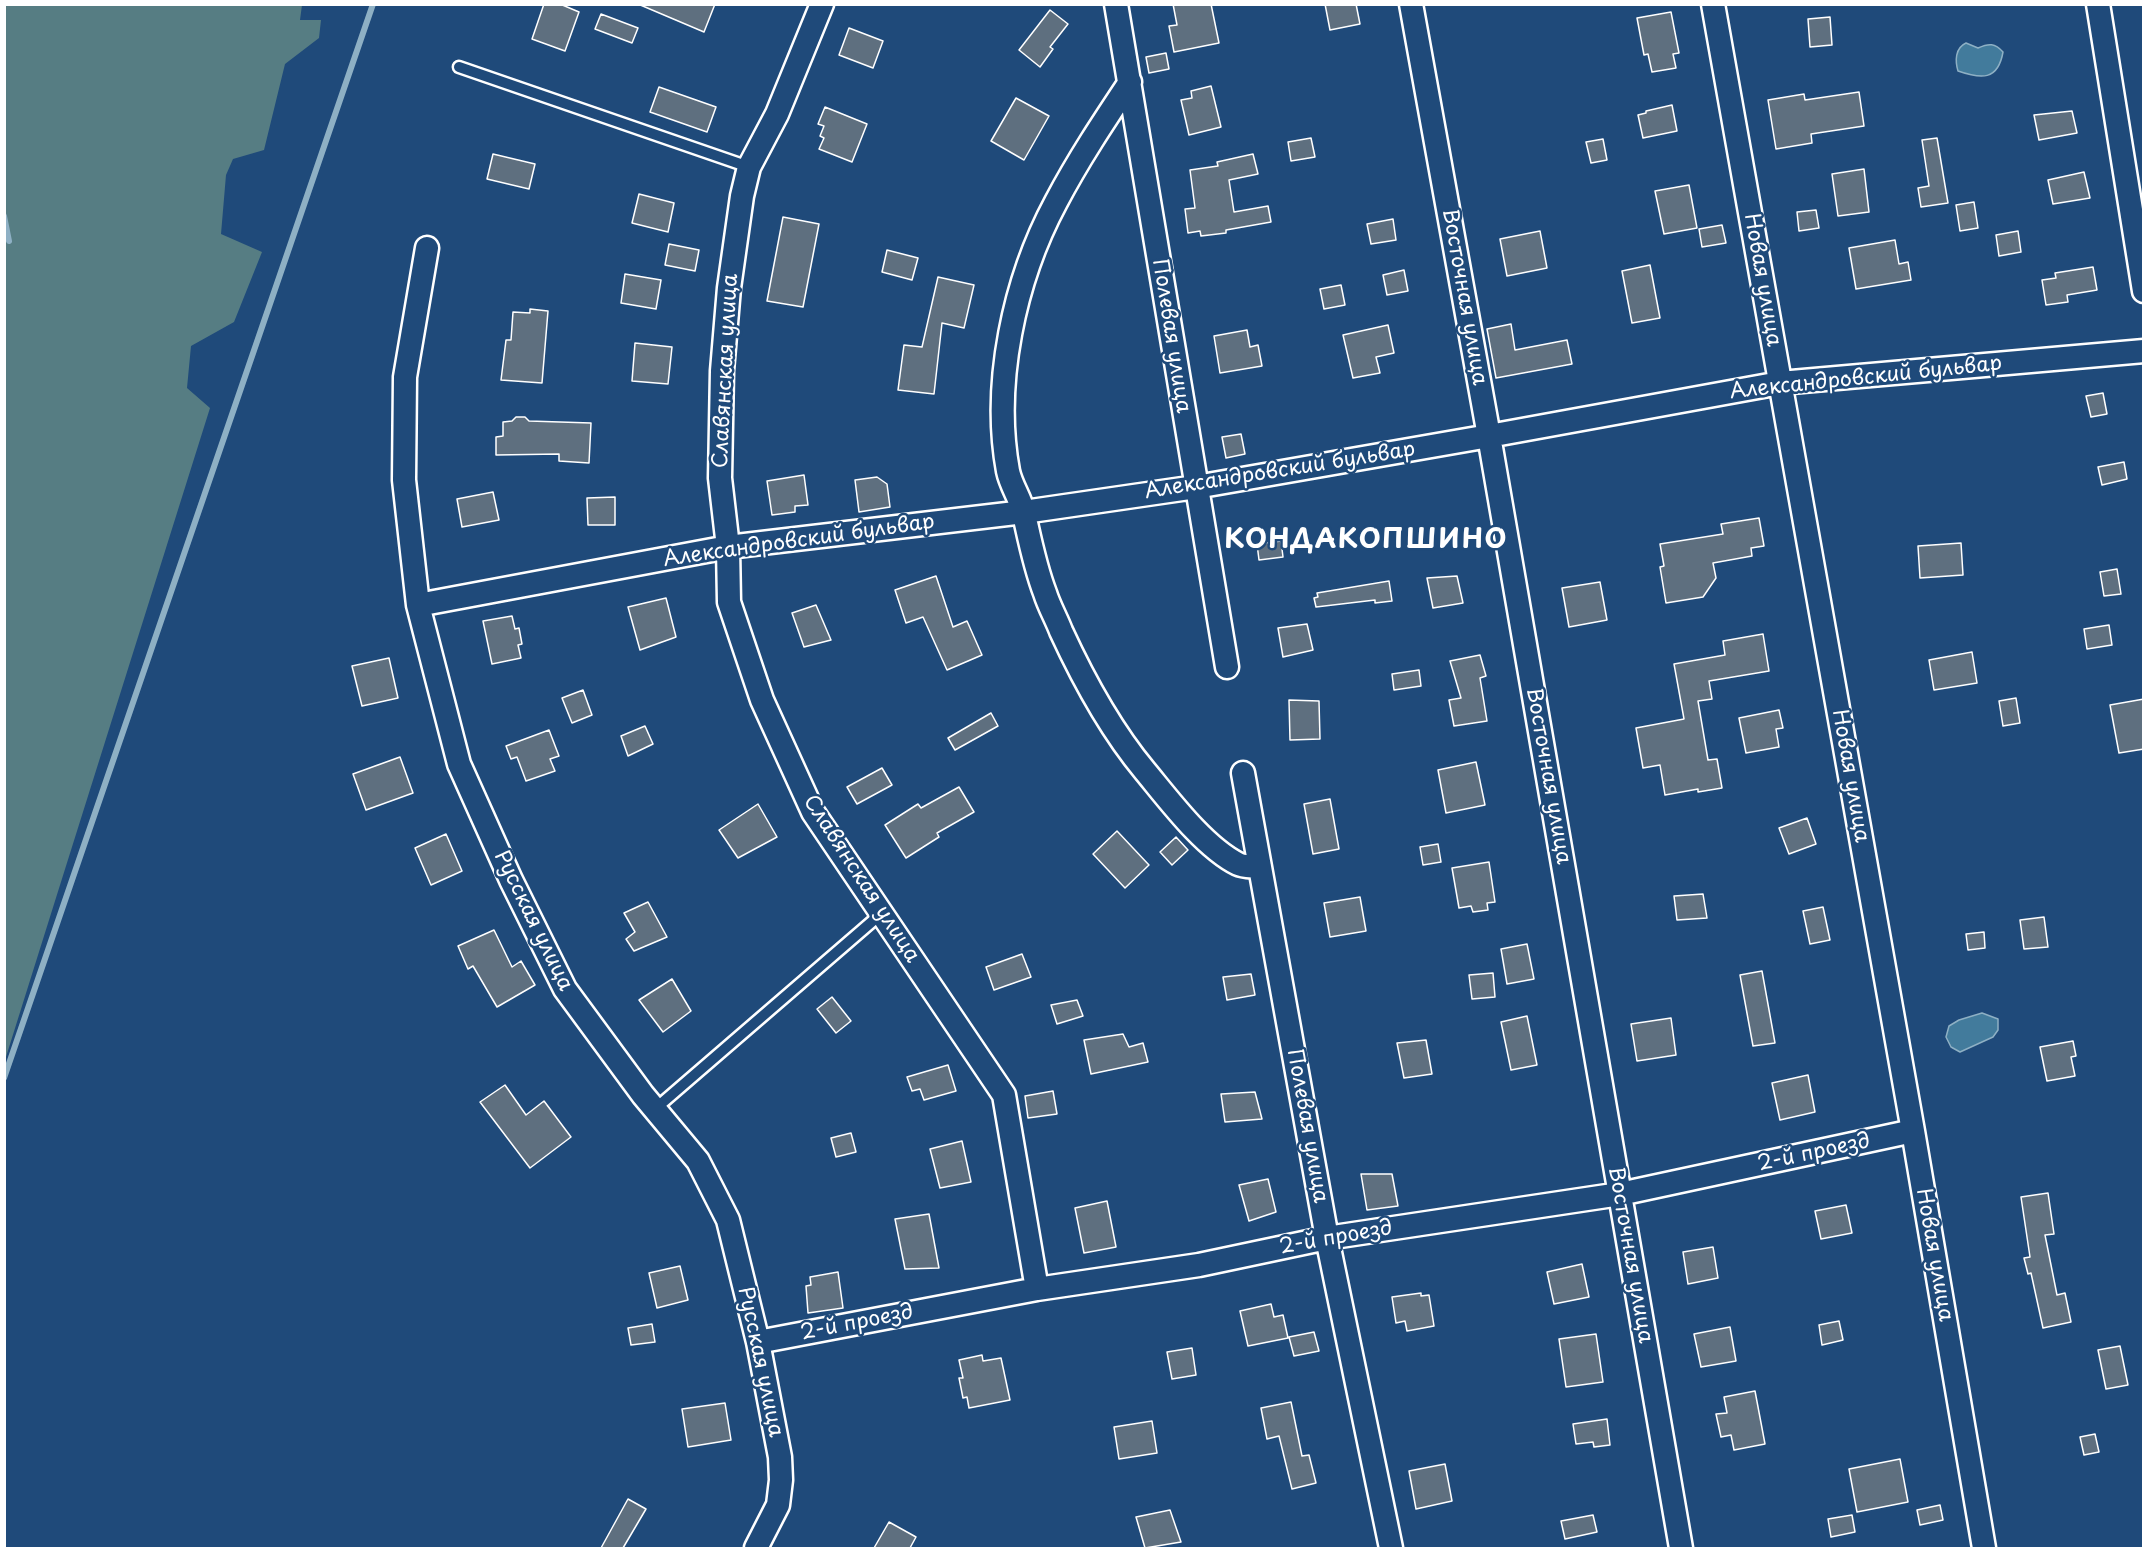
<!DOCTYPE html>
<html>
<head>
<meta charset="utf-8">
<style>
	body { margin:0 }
	#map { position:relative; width:2148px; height:1553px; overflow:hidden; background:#1f4a7a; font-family:"Playpen Sans",sans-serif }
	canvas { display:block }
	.frame { position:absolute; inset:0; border:6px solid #fff; pointer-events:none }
</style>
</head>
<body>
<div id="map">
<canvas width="2148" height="1553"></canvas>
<div class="frame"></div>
</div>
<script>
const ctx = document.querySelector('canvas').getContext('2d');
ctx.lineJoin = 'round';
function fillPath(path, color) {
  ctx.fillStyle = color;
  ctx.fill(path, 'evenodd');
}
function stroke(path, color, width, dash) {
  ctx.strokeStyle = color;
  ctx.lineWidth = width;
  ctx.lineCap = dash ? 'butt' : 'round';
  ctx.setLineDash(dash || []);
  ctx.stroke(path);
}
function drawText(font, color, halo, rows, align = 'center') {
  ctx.font = font + ' "Playpen Sans",sans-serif';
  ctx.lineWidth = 5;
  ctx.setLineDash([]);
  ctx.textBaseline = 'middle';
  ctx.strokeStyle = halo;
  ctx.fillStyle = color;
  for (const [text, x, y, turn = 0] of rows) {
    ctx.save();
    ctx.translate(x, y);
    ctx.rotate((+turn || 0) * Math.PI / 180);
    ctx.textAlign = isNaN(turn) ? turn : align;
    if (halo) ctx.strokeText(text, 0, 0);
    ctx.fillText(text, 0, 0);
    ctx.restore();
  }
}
const green = new Path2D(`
	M 5,4 L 302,5 L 300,20 L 321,20 L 319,38 L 285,64 L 264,150 L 233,159 L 226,175 L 221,234 L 262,252 L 234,322 L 191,346 L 187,388 L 210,408 L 5,1060 Z`);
const water = new Path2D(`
	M 1966,43 L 1978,48 C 1989,43 1995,43 2003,52 C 1998,81 1981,79 1958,71 C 1955,61 1955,48 1966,43 Z
	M 1982,1013 L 1998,1019 L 1998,1030 L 1993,1037 L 1960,1052 L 1951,1047 L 1946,1037 L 1949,1026 L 1959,1020 Z`);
const stream = new Path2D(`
	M 4,216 L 9,241
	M 4,1078 L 373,4`);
const building = new Path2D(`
	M 544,4 L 560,4 L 579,12 L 565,51 L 532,39 Z
	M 638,4 L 715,4 L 704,32 Z
	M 1173,4 L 1211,4 L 1219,43 L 1174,52 L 1169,26 L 1177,25 Z
	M 1325,4 L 1356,4 L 1360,24 L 1330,30 Z
	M 1050,10 L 1068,24 L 1050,47 L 1053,49 L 1040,67 L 1019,50 Z
	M 1671,12 L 1679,53 L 1673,54 L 1676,68 L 1652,72 L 1648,54 L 1644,55 L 1637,18 Z
	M 601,14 L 638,28 L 632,43 L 595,29 Z
	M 1830,17 L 1832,45 L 1810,47 L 1808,19 Z
	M 849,28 L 883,41 L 873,68 L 839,55 Z
	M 1166,53 L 1169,69 L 1149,73 L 1146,57 Z
	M 1211,86 L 1221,127 L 1189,135 L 1181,100 L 1192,98 L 1191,91 Z
	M 659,87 L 716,107 L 707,132 L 650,112 Z
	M 1859,92 L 1864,126 L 1811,134 L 1812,143 L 1776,149 L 1768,100 L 1804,94 L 1805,100 Z
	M 1016,98 L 1049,116 L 1024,160 L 991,141 Z
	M 1672,105 L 1677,131 L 1643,138 L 1638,115 L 1646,113 L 1646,111 Z
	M 825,107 L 867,124 L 852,162 L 819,149 L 824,138 L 820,136 L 824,126 L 818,124 Z
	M 2072,111 L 2077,133 L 2039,140 L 2034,115 Z
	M 1311,138 L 1315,157 L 1291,161 L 1288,142 Z
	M 1937,138 L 1948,203 L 1921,207 L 1918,188 L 1929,186 L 1922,140 Z
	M 1603,139 L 1607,160 L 1591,163 L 1586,142 Z
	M 493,154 L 535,164 L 529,189 L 487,179 Z
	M 1253,154 L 1258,174 L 1229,180 L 1234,212 L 1268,206 L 1271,222 L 1226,230 L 1226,233 L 1201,236 L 1200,231 L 1188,233 L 1185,209 L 1195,208 L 1190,170 L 1218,166 L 1217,162 Z
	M 1864,169 L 1869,212 L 1838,216 L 1832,174 Z
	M 2084,172 L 2090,198 L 2053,204 L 2048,180 Z
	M 1689,185 L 1697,228 L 1664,234 L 1655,191 Z
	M 639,194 L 674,203 L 668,232 L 632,223 Z
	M 1974,202 L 1978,228 L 1960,231 L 1956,205 Z
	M 1816,210 L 1819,228 L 1799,231 L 1797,212 Z
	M 783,217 L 819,224 L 803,307 L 767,301 Z
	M 1393,219 L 1396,240 L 1371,244 L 1367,224 Z
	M 1722,225 L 1726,243 L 1702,247 L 1699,229 Z
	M 1540,231 L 1547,268 L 1507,276 L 1500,239 Z
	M 2018,231 L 2021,252 L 1999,256 L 1996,235 Z
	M 1895,240 L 1899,264 L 1908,262 L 1911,280 L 1856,289 L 1849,248 Z
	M 669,244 L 699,250 L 695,271 L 665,265 Z
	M 887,250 L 918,258 L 912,280 L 882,272 Z
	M 1650,265 L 1660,318 L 1632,323 L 1622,271 Z
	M 2093,267 L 2097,290 L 2067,295 L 2068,302 L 2046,305 L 2042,280 L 2056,278 L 2055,273 Z
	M 1404,270 L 1408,291 L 1387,295 L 1383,275 Z
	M 625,274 L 661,280 L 656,309 L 621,303 Z
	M 938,277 L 974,285 L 964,328 L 942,323 L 934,394 L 898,390 L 904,345 L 922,347 Z
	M 1341,285 L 1345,305 L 1324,309 L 1320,289 Z
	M 530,309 L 548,311 L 542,383 L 501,380 L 506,340 L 511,340 L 513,312 L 530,313 Z
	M 1511,324 L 1515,350 L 1567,340 L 1572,364 L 1496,378 L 1487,329 Z
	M 1388,325 L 1394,353 L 1376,357 L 1380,373 L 1353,378 L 1343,335 Z
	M 1247,330 L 1250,347 L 1258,345 L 1262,366 L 1220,373 L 1214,336 Z
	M 635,343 L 672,347 L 668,384 L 632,381 Z
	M 2103,393 L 2107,414 L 2091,417 L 2086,396 Z
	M 516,417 L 525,417 L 529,421 L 591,423 L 589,463 L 559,461 L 559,454 L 496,455 L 496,437 L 503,436 L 503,422 L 512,421 Z
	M 1241,434 L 1245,454 L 1226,458 L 1222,437 Z
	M 2124,462 L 2127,479 L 2102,485 L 2098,467 Z
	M 804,475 L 808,505 L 795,506 L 795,512 L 772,515 L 767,481 Z
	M 877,477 L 887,484 L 890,507 L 859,512 L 855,480 Z
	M 493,492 L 499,520 L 462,527 L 457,499 Z
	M 615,497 L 615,525 L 588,525 L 587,498 Z
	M 1759,518 L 1764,546 L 1751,548 L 1752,556 L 1713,563 L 1716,578 L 1703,597 L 1666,603 L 1660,567 L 1664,566 L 1660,544 L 1723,534 L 1721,524 Z
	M 1281,541 L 1283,557 L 1259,560 L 1257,544 Z
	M 1961,543 L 1963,575 L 1920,578 L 1918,546 Z
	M 2117,569 L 2121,594 L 2104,596 L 2100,572 Z
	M 936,576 L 953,627 L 967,621 L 982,655 L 947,670 L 923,617 L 906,623 L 895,590 Z
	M 1457,576 L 1463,603 L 1433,608 L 1427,578 Z
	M 1389,581 L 1392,601 L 1375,603 L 1375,600 L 1316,607 L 1314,598 L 1318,597 L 1317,593 Z
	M 1600,582 L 1607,620 L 1569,627 L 1562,588 Z
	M 666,598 L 676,637 L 640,650 L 628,607 Z
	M 816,605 L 831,640 L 804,647 L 792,613 Z
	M 512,616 L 515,629 L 519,628 L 522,644 L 518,645 L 521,658 L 492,664 L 483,621 Z
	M 1307,624 L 1313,650 L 1283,657 L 1278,628 Z
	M 2109,625 L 2112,645 L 2087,649 L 2084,629 Z
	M 1763,634 L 1769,671 L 1709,681 L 1712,699 L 1698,701 L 1708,760 L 1717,759 L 1722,788 L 1698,792 L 1698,789 L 1665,795 L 1660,765 L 1643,768 L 1636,728 L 1684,719 L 1674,664 L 1725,655 L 1723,641 Z
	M 1972,652 L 1977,683 L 1934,690 L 1929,660 Z
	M 1480,655 L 1486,676 L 1480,678 L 1487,721 L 1454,726 L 1449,700 L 1461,698 L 1450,661 Z
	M 389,658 L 398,698 L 362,706 L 352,666 Z
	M 1419,670 L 1421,686 L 1394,690 L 1392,674 Z
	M 583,690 L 592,715 L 572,723 L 562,698 Z
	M 2016,698 L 2020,723 L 2003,726 L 1999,701 Z
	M 2144,699 L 2144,749 L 2119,753 L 2110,705 Z
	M 1289,700 L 1319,701 L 1320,739 L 1290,740 Z
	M 1779,710 L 1783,728 L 1776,729 L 1779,747 L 1746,753 L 1739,718 Z
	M 991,713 L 998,726 L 955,750 L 948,738 Z
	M 645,726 L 653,744 L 628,756 L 621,736 Z
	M 549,730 L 559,756 L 550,759 L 555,771 L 526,781 L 517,757 L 511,759 L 506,746 Z
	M 400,757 L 413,793 L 366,810 L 353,774 Z
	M 1476,762 L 1485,805 L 1446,813 L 1438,770 Z
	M 882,768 L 892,785 L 857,804 L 847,787 Z
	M 959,787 L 974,812 L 937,833 L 939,837 L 906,858 L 885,825 L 918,804 L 921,808 Z
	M 1330,799 L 1339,849 L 1313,854 L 1304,804 Z
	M 758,804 L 777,837 L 738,858 L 719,830 Z
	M 1807,818 L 1816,844 L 1789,854 L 1779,828 Z
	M 1117,831 L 1149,865 L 1125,888 L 1093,854 Z
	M 446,834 L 462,871 L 431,885 L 415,848 Z
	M 1176,837 L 1188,850 L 1172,865 L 1160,852 Z
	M 1438,844 L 1441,862 L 1423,865 L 1420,847 Z
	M 1489,862 L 1495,902 L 1487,903 L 1488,910 L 1473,912 L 1471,906 L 1459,908 L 1452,868 Z
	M 1703,894 L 1707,918 L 1677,920 L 1674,896 Z
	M 1360,897 L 1366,931 L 1330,937 L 1324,903 Z
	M 648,902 L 667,937 L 634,951 L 626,939 L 635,932 L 624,913 Z
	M 1823,907 L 1830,940 L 1810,944 L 1803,911 Z
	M 2044,917 L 2048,947 L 2024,949 L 2020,920 Z
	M 494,930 L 512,967 L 521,961 L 535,985 L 497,1007 L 473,966 L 468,969 L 458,946 Z
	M 1984,932 L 1985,948 L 1968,950 L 1966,934 Z
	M 1527,944 L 1534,979 L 1507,984 L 1501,949 Z
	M 1022,954 L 1031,977 L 994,990 L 986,967 Z
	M 1762,971 L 1775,1043 L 1753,1046 L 1740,975 Z
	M 1493,973 L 1495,997 L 1472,999 L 1469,975 Z
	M 1251,974 L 1255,995 L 1227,1000 L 1223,977 Z
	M 672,979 L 691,1011 L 663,1032 L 639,1000 Z
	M 832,997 L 851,1021 L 836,1033 L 817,1009 Z
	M 1077,1000 L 1083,1016 L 1057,1024 L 1051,1005 Z
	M 1527,1016 L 1537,1065 L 1511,1070 L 1501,1022 Z
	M 1671,1018 L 1676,1055 L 1637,1061 L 1631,1024 Z
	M 1123,1034 L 1129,1047 L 1143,1043 L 1148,1062 L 1091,1074 L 1084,1040 Z
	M 1426,1040 L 1432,1074 L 1404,1078 L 1397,1043 Z
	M 2073,1041 L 2076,1056 L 2071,1057 L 2075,1076 L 2047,1081 L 2040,1047 Z
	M 948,1065 L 956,1091 L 924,1100 L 920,1089 L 912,1091 L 907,1077 Z
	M 1808,1075 L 1815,1112 L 1780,1120 L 1772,1083 Z
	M 505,1085 L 526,1115 L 544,1101 L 571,1137 L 530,1168 L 480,1102 Z
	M 1053,1091 L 1057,1114 L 1028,1118 L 1025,1096 Z
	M 1255,1092 L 1262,1119 L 1225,1122 L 1221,1094 Z
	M 851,1133 L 856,1152 L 836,1157 L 831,1138 Z
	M 962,1141 L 971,1182 L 940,1188 L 930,1149 Z
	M 1361,1174 L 1392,1174 L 1398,1206 L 1367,1210 Z
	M 1268,1179 L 1276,1212 L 1249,1221 L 1239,1185 Z
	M 2048,1193 L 2054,1234 L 2045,1235 L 2057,1295 L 2065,1293 L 2071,1322 L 2043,1328 L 2031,1273 L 2028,1274 L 2024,1258 L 2030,1257 L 2021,1197 Z
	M 1107,1201 L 1116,1247 L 1084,1253 L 1075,1208 Z
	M 1846,1205 L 1852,1233 L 1821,1239 L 1815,1211 Z
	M 929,1214 L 939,1268 L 905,1269 L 895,1219 Z
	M 1713,1247 L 1718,1278 L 1688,1284 L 1683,1252 Z
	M 1582,1264 L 1589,1297 L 1554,1304 L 1547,1272 Z
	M 680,1266 L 688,1300 L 657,1308 L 649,1273 Z
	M 838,1272 L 843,1308 L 808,1313 L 806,1286 L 811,1285 L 810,1277 Z
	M 1421,1293 L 1421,1296 L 1429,1295 L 1434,1326 L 1407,1331 L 1405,1321 L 1396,1323 L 1392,1297 Z
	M 1271,1304 L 1274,1317 L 1283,1315 L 1288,1338 L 1248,1346 L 1240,1311 Z
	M 1839,1321 L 1843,1340 L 1822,1345 L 1819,1325 Z
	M 652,1324 L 655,1342 L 631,1345 L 628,1328 Z
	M 1730,1327 L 1736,1361 L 1701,1367 L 1694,1334 Z
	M 1314,1332 L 1319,1351 L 1294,1356 L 1289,1337 Z
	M 1596,1334 L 1603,1382 L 1566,1387 L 1559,1339 Z
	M 2120,1346 L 2128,1385 L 2106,1389 L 2098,1350 Z
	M 1192,1348 L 1196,1375 L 1172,1379 L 1167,1352 Z
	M 982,1355 L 983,1361 L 1001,1358 L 1010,1400 L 969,1408 L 967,1397 L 963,1398 L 959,1378 L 963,1378 L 959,1360 Z
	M 1755,1391 L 1765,1444 L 1734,1450 L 1731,1435 L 1721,1437 L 1716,1414 L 1727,1413 L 1724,1397 Z
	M 1291,1402 L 1302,1456 L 1309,1455 L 1316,1483 L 1292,1489 L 1279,1436 L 1267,1439 L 1261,1408 Z
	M 725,1403 L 731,1440 L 688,1447 L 682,1409 Z
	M 1607,1419 L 1610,1445 L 1594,1447 L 1593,1442 L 1576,1444 L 1573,1424 Z
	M 1152,1421 L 1157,1453 L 1119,1459 L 1114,1427 Z
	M 2095,1434 L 2099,1452 L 2084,1455 L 2080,1437 Z
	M 1900,1459 L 1908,1502 L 1857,1512 L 1849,1469 Z
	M 1445,1464 L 1452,1501 L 1416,1509 L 1409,1471 Z
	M 628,1499 L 646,1509 L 623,1548 L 601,1548 Z
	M 1940,1505 L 1943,1520 L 1920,1525 L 1917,1510 Z
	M 1170,1510 L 1181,1542 L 1145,1548 L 1136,1517 Z
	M 1593,1515 L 1597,1532 L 1565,1539 L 1561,1521 Z
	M 1852,1515 L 1855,1532 L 1831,1537 L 1828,1519 Z
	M 889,1522 L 916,1537 L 910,1548 L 874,1548 Z`);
const lane = new Path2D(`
	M 459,67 L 749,167
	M 655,1109 L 882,913`);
const street = new Path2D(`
	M 822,4 L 777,114 L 749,167 L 742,196 L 729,288 L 722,371 L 720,478 L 728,547 L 729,602 L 762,700 L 813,812 L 1004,1095 L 1037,1289
	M 1116,4 L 1227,667
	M 1411,4 L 1489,436 L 1681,1548
	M 1713,4 L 1913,1131 L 1984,1548
	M 2098,4 L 2144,291
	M 1130,82 C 1104,121 1078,160 1056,202 C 1014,280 992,384 1008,471 C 1011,486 1021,499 1024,514 C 1030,541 1035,567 1045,593 C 1049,606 1056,618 1061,631 C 1084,681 1110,729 1145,771 C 1169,800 1204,847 1238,864 C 1244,867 1253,866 1260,867
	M 427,248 L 405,377 L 404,480 L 418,605 L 459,764 L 511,880 L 565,989 L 643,1095 L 698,1161 L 728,1220 L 758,1342 L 780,1457 L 781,1480 L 778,1505 L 756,1548
	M 418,605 L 728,547 L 1024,512 L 1196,487 L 1489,436 L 1780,383 L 2144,351
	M 1243,773 L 1327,1238 L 1391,1548
	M 758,1342 L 1037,1289 L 1199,1265 L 1327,1238 L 1620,1194 L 1913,1131`);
const streetNames = [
	["Новая улица",1762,280,80],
	["Восточная улица",1464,297,80],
	["Полевая улица",1171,336,81],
	["Славянская улица",726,371,-87],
	["Александровский бульвар",1866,378,-6],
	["Александровский бульвар",1280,471,-9],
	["Александровский бульвар",799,541,-8],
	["Восточная улица",1548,776,80],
	["Новая улица",1850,776,80],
	["Славянская улица",861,879,57],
	["Русская улица",533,921,64],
	["Полевая улица",1307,1126,80],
	["2-й проезд",1814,1153,-12],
	["2-й проезд",1336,1238,-10],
	["Восточная улица",1630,1255,80],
	["Новая улица",1934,1255,80],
	["2-й проезд",857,1323,-11],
	["Русская улица",760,1362,78]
];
const districtNames = [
	["КОНДАКОПШИНО",1366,541]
];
fillPath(green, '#567d83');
fillPath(water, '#427b9c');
stroke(water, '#8eb0c4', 1.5);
stroke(stream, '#8eb0c4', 6);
fillPath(building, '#5e6f7f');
stroke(building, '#fff', 1.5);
stroke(lane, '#fff', 15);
stroke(street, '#fff', 27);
stroke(lane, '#1f4a7a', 10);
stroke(street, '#1f4a7a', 22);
drawText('21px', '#fff', '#1f4a7a', streetNames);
ctx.letterSpacing = '1.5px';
drawText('bold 27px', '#fff', '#1f4a7a', districtNames);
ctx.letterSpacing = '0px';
</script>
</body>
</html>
